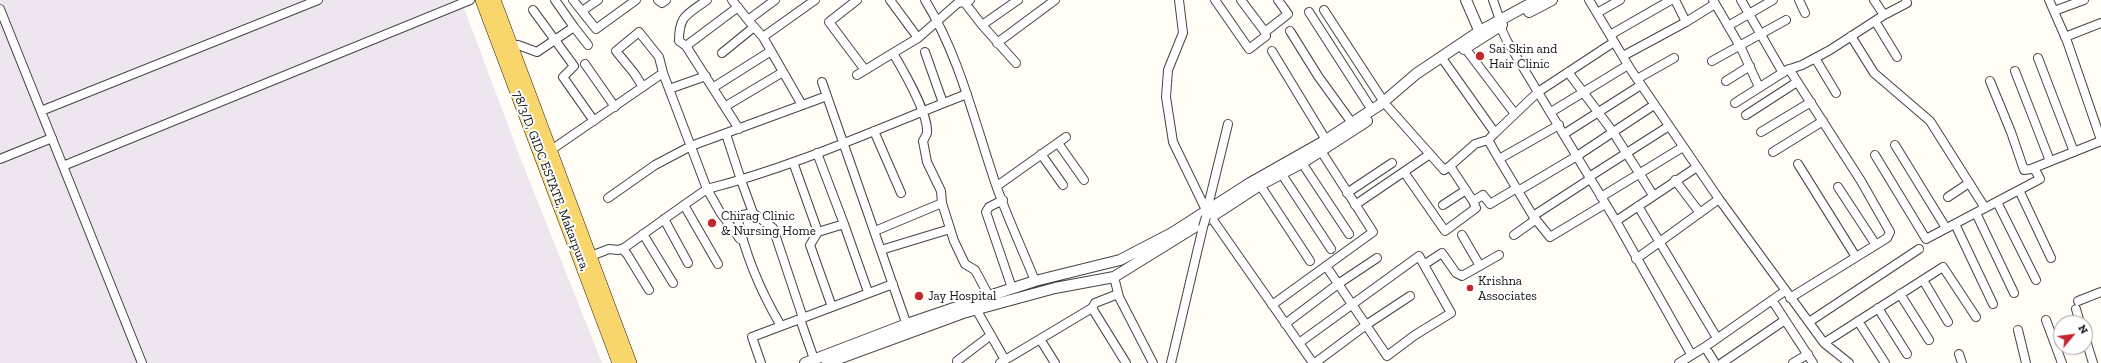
<!DOCTYPE html>
<html>
<head>
<meta charset="utf-8">
<style>
	body { margin:0 }
	#map { position:relative; width:2101px; height:363px; overflow:hidden; background:#fffdf5; font-family:"Zilla Slab",serif }
	canvas { display:block }
	.north { position:absolute; left:2053px; top:315px; width:40px; height:40px; box-sizing:border-box; background:#fff; border:1px solid #a0a0a0; border-radius:50%; rotate:61deg; font-size:11px; font-weight:700; line-height:16px; text-align:center; color:#111 }
	.north::after { content:''; display:block; margin:auto; width:14px; height:18px; background:#c4262e; clip-path:polygon(50% 0,100% 100%,50% 72%,0 100%) }
</style>
</head>
<body>
<div id="map">
<canvas width="2101" height="363"></canvas>
<div class="north">N</div>
</div>
<script>
const ctx = document.querySelector('canvas').getContext('2d');
ctx.lineJoin = 'round';
function fillPath(path, color) {
  ctx.fillStyle = color;
  ctx.fill(path, 'evenodd');
}
function stroke(path, color, width, dash) {
  ctx.strokeStyle = color;
  ctx.lineWidth = width;
  ctx.lineCap = dash ? 'butt' : 'round';
  ctx.setLineDash(dash || []);
  ctx.stroke(path);
}
function drawText(font, color, halo, rows, align = 'center') {
  ctx.font = font + ' "Zilla Slab",serif';
  ctx.lineWidth = 4;
  ctx.setLineDash([]);
  ctx.textBaseline = 'middle';
  ctx.strokeStyle = halo;
  ctx.fillStyle = color;
  for (const [text, x, y, turn = 0] of rows) {
    ctx.save();
    ctx.translate(x, y);
    ctx.rotate((+turn || 0) * Math.PI / 180);
    ctx.textAlign = isNaN(turn) ? turn : align;
    if (halo) ctx.strokeText(text, 0, 0);
    ctx.fillText(text, 0, 0);
    ctx.restore();
  }
}
const industrial = new Path2D(`
	M 0,0 L 461,0 L 520,157 L 602,363 L 0,363 Z`);
const minor = new Path2D(`
	M 573,0 L 596,29 L 636,0
	M 658,0 L 662,3 L 666,0
	M 732,0 L 748,20 L 775,0
	M 857,0 L 829,22 L 865,70
	M 890,0 L 918,38 L 959,2 L 965,3
	M 925,0 C 959,55 974,120 995,182 C 1006,215 1022,248 1035,281
	M 970,0 L 965,3 L 982,25 L 1016,63
	M 1179,0 L 1183,33 L 1168,70 L 1166,97 L 1173,142 L 1207,212
	M 1215,0 L 1249,49 L 1266,36 L 1265,32
	M 1241,0 L 1265,32 L 1288,14 L 1278,0
	M 1493,0 L 1500,20
	M 1589,0 L 1631,70 L 1719,199 L 1824,343 L 1849,363
	M 1713,0 L 1741,48 L 1759,87
	M 1741,0 L 1783,73
	M 1799,0 L 1805,13
	M 1874,0 L 1884,15
	M 2049,0 L 2067,41 L 2101,140
	M 738,7 L 686,46 L 739,129
	M 0,9 L 142,363
	M 533,10 L 574,66 L 563,77 L 594,121
	M 1324,10 L 1384,102
	M 582,11 L 598,0
	M 2054,11 L 2084,0
	M 1309,12 L 1372,110
	M 1597,13 L 1620,0
	M 748,20 L 763,37 L 815,0
	M 1875,21 L 1897,57
	M 1686,22 L 1715,4
	M 982,25 L 1018,0
	M 1500,26 L 1507,41 L 1616,221
	M 1728,26 L 1773,0
	M 574,27 L 588,45
	M 1290,31 L 1318,76 L 1352,123
	M 1610,35 L 1671,0
	M 1851,36 L 1874,73 L 1930,121 L 1985,208
	M 763,37 L 802,105
	M 2065,37 L 2101,23
	M 918,38 L 893,53 C 903,70 929,114 927,133 C 926,136 924,139 923,141 L 927,162 L 941,191 L 942,203 L 954,241 L 965,264 L 975,270 L 989,296
	M 997,43 L 1055,0
	M 511,45 L 518,45 L 537,52 L 574,27 L 555,0
	M 686,46 L 679,41 C 679,15 687,15 707,0
	M 1465,48 L 1515,114
	M 1272,51 L 1326,140
	M 925,52 L 943,103
	M 722,53 L 754,27
	M 1623,56 L 1686,22 L 1675,0
	M 1815,58 L 1836,93
	M 2038,58 L 2074,152
	M 1444,61 L 1495,133 L 1488,140 L 1499,159
	M 1712,61 L 1786,20
	M 585,64 L 615,107
	M 1789,69 L 1861,181 L 1890,232 L 1887,238 L 1790,298
	M 2015,71 L 2050,161
	M 1568,72 L 1613,132 L 1653,195
	M 857,75 L 893,53
	M 1637,79 L 1674,58
	M 1726,81 L 1750,66
	M 1990,81 L 2011,132 L 2024,170 L 2031,169 L 2101,141
	M 822,82 L 908,328
	M 643,87 L 634,73 L 616,51 L 639,32 L 659,57 L 663,73
	M 714,87 L 771,51
	M 669,89 L 706,76
	M 1735,103 L 1787,70 L 1802,65 L 1830,50 L 1884,15 L 1907,3 L 1906,0
	M 726,106 L 783,72
	M 1388,107 L 1444,170 L 1450,166 L 1473,201 L 1483,195 L 1490,204 L 1517,188
	M 41,111 L 318,0
	M 1551,112 L 1628,65
	M 1746,115 L 1797,82
	M 1559,125 L 1499,159 L 1533,216 L 1590,179
	M 874,131 L 901,193
	M 1761,132 L 1811,102
	M 1495,133 L 1538,92 L 1614,42
	M 726,134 L 741,180 L 753,213 L 773,228 L 803,318
	M 1564,134 L 1641,85
	M 1058,143 L 1084,180
	M 1895,145 L 1946,228
	M 551,150 L 663,73 L 707,189 C 797,166 881,127 967,94
	M 1773,152 L 1823,121
	M 817,153 L 844,224
	M 1041,154 L 1063,185
	M 1875,155 L 1926,239 L 2040,179 L 2034,168
	M 0,159 L 52,138
	M 793,162 L 818,232 L 810,245 L 832,307
	M 1302,163 L 1349,234
	M 1798,164 L 1856,257
	M 63,166 L 470,0
	M 1450,166 L 1475,144 L 1488,140
	M 1404,172 L 1445,231 L 1476,208 L 1473,201
	M 1281,173 L 1331,249
	M 1589,177 L 1669,126
	M 1675,180 L 1700,213
	M 1260,185 L 1310,261
	M 997,186 L 1066,137
	M 1838,187 L 1876,245
	M 2019,190 L 2051,258
	M 1518,191 L 1577,156 L 1654,105
	M 1347,193 L 1392,163
	M 1601,197 L 1683,147
	M 1948,197 L 1969,183
	M 608,198 L 655,165 L 691,146 L 827,96
	M 1003,200 L 989,207 L 986,212 L 1012,288
	M 1997,202 L 2036,280
	M 684,205 L 707,189 L 720,212 L 740,239
	M 1355,205 L 1430,154
	M 1443,205 L 1466,190
	M 1638,206 L 1717,338
	M 753,213 L 737,216 C 745,255 761,292 781,326
	M 1976,213 L 2014,293
	M 1206,214 L 1228,124
	M 1533,216 L 1550,237 L 1605,204
	M 1211,217 L 1313,363
	M 664,219 L 688,263
	M 1955,224 L 1993,304
	M 875,231 L 942,203
	M 818,232 L 844,224 L 868,292
	M 643,234 L 673,283
	M 1462,235 L 1480,266
	M 1514,235 L 1535,220
	M 622,249 L 627,254 L 649,290
	M 881,250 L 950,229
	M 591,256 L 609,249 L 618,250 L 624,248 L 684,205 L 718,264
	M 1636,259 L 1719,199
	M 1425,264 L 1442,253 L 1456,273 L 1462,276 L 1499,255
	M 1114,277 L 1119,297 L 1153,363
	M 1923,280 L 1948,322
	M 1118,294 L 1095,303 L 1092,308 L 1126,363
	M 1900,294 L 1929,340
	M 1772,300 L 1813,363
	M 2078,301 L 2101,292
	M 1272,305 L 1373,232 L 1321,151
	M 1878,308 L 1907,354
	M 976,309 L 1005,360
	M 2076,309 L 2080,323
	M 800,319 L 814,359
	M 2046,320 L 2062,363
	M 1858,321 L 1885,363
	M 1809,322 L 1919,249
	M 1285,324 L 1338,284 L 1377,258
	M 2018,330 L 2026,363
	M 2085,337 L 2093,363
	M 1040,339 L 1055,363
	M 1299,343 L 1419,256 L 1451,313 L 1415,335 L 1387,356 L 1366,325 L 1410,296
	M 1824,343 L 1943,267 L 1976,317
	M 1691,354 L 1616,221 L 1697,167
	M 1959,354 L 1962,363
	M 957,361 L 991,335
	M 761,363 L 752,337 L 893,284
	M 1000,363 L 1092,308
	M 1171,363 L 1203,227
	M 1315,363 L 1366,325 L 1326,266
	M 1679,363 L 1705,347
	M 1715,363 L 1705,347 L 1785,291
	M 1722,363 L 1785,320
	M 1793,363 L 1808,354`);
const tertiary = new Path2D(`
	M 1466,0 L 1482,37
	M 1529,12 L 1552,0
	M 1464,49 L 1502,25
	M 805,363 L 907,324 L 989,296 L 1035,281 L 1120,260 L 1172,233 L 1250,183 L 1326,140 L 1381,104 L 1416,74 L 1480,31 L 1537,0
	M 827,363 L 963,313 L 1055,288 L 1114,277 L 1211,217 L 1260,185 L 1302,163 L 1367,121`);
const primary = new Path2D(`
	M 482,0 L 619,363
	M 494,0 L 630,363`);
const minorBridge = new Path2D(`
	M 1203,227 L 1206,217`);
const markers = [
	[1480,56,5,"#c4262e"],
	[712,223,5,"#c4262e"],
	[1470,288,4,"#c4262e"],
	[919,296,5,"#c4262e"]
];
const poiNames = [
	["Sai Skin and",1489,49],
	["Hair Clinic",1489,64],
	["Chirag Clinic",721,216],
	["& Nursing Home",721,231],
	["Krishna",1478,281],
	["Associates",1478,296],
	["Jay Hospital",928,296]
];
const streetNames = [
	["78/3/D, GIDC ESTATE, Makarpura,",551,181,69]
];
fillPath(industrial, '#eee6ef');
stroke(minor, '#444', 10);
stroke(tertiary, '#444', 12);
stroke(primary, '#222', 14);
stroke(minor, '#fff', 8);
stroke(tertiary, '#fff', 10);
stroke(primary, '#f9d66b', 13);
stroke(minorBridge, '#444', 10, []);
stroke(minorBridge, '#fff', 8);
for (const [x, y, r, color] of markers) {
  const dot = new Path2D();
  dot.arc(x, y, r, 0, 2 * Math.PI);
  ctx.fillStyle = color;
  ctx.fill(dot);
  stroke(dot, '#fff', 1.5);
}
drawText('13px', '#111', '#fff', poiNames, 'left');
drawText('13px', '#111', '#fff', streetNames);
</script>
</body>
</html>
